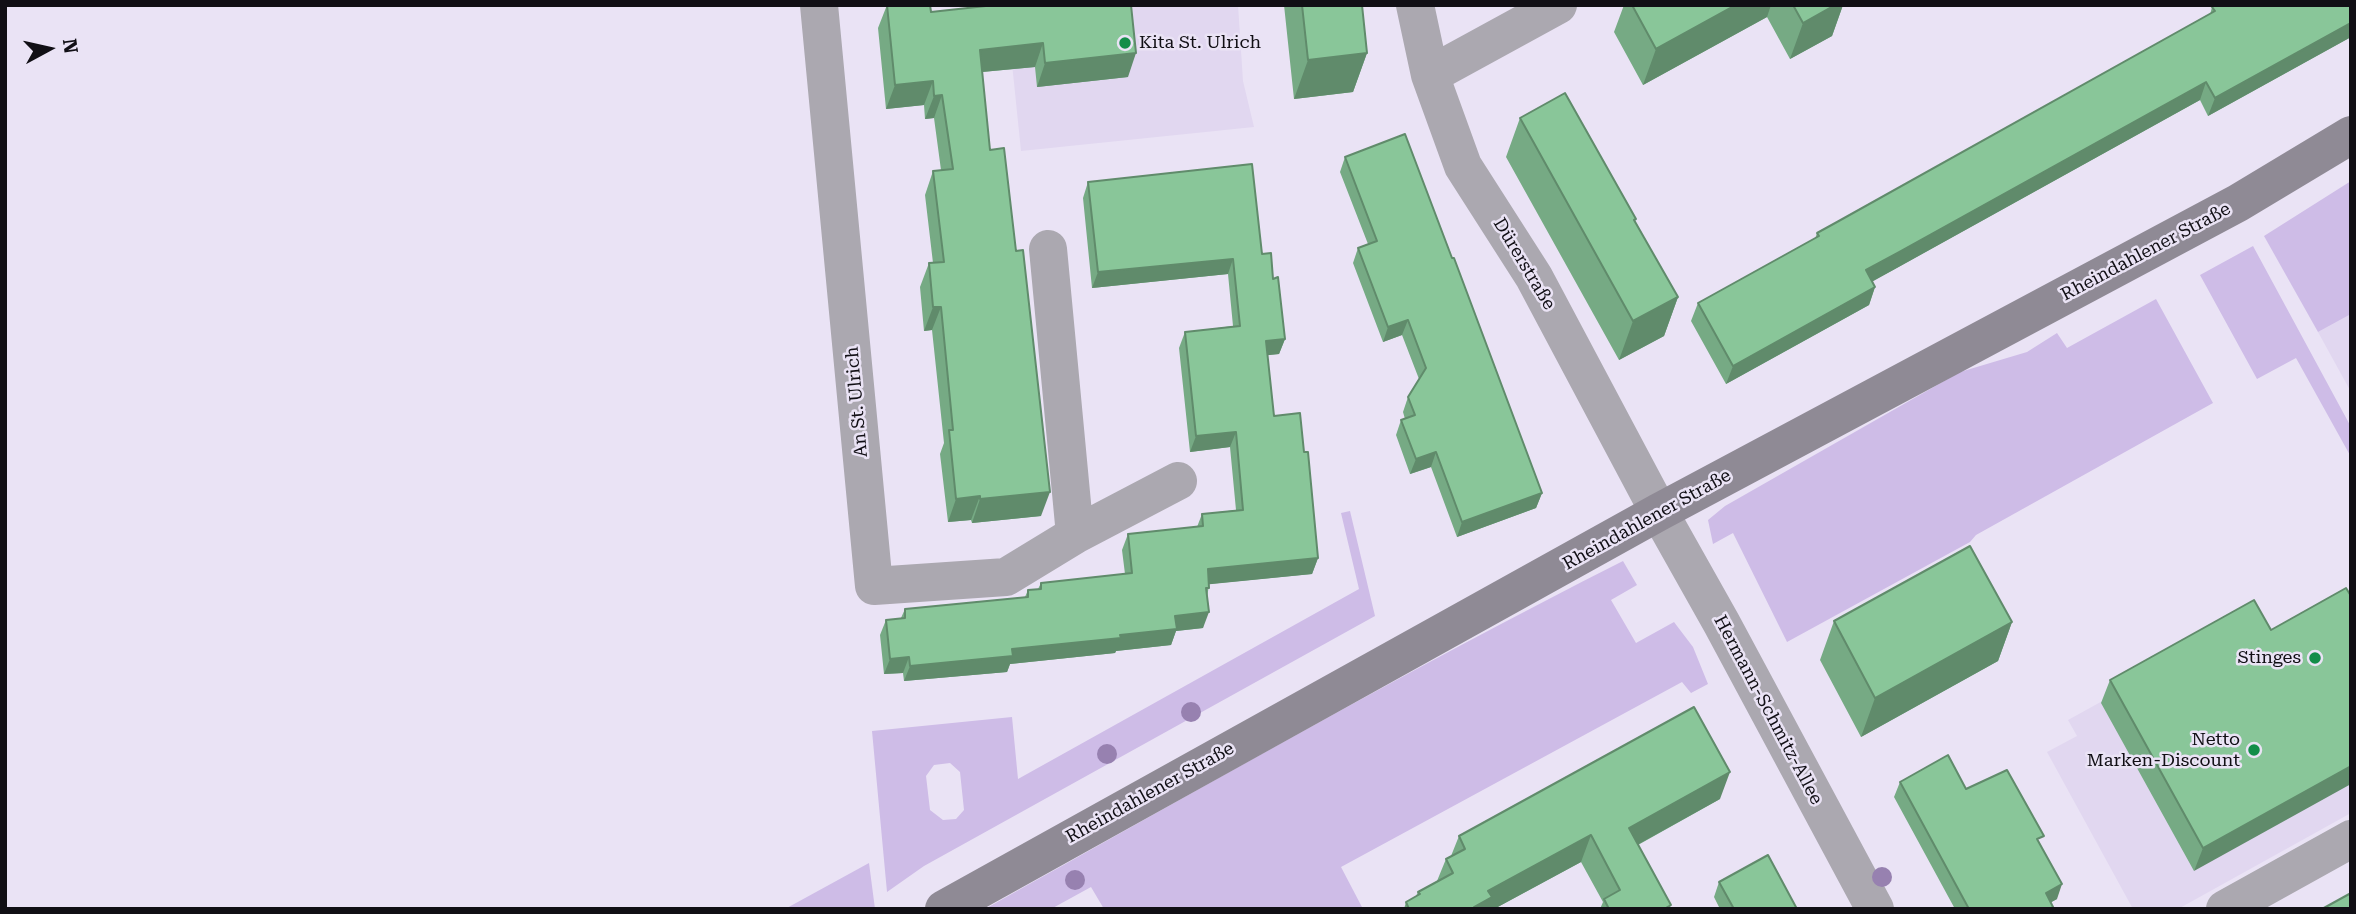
<!DOCTYPE html>
<html>
<head>
<meta charset="utf-8">
<style>
	body { margin:0 }
	#map { position:relative; width:2356px; height:914px; overflow:hidden; background:#eae3f5; font-family:"Roboto Serif",serif }
	canvas { display:block }
	.frame { position:absolute; inset:0; border:7px solid #110f15; pointer-events:none }
	.north { position:absolute; left:14px; top:14px; width:70px; height:70px; -webkit-text-stroke:5px #eae3f5; paint-order:stroke; rotate:82deg; font-size:19px; font-weight:700; line-height:28px; text-align:center; color:#110f15 }
	.north::after { content:''; display:block; margin:auto; width:24px; height:32px; background:#110f15; clip-path:polygon(50% 0,100% 100%,50% 72%,0 100%) }
</style>
</head>
<body>
<div id="map">
<canvas width="2356" height="914"></canvas>
<div class="frame"></div>
<div class="north">N</div>
</div>
<script>
const ctx = document.querySelector('canvas').getContext('2d');
ctx.lineJoin = 'round';
function fillPath(path, color) {
  ctx.fillStyle = color;
  ctx.fill(path, 'evenodd');
}
function stroke(path, color, width, dash) {
  ctx.strokeStyle = color;
  ctx.lineWidth = width;
  ctx.lineCap = dash ? 'butt' : 'round';
  ctx.setLineDash(dash || []);
  ctx.stroke(path);
}
function drawText(font, color, halo, rows, align = 'center') {
  ctx.font = font + ' "Roboto Serif",serif';
  ctx.lineWidth = 5;
  ctx.setLineDash([]);
  ctx.textBaseline = 'middle';
  ctx.strokeStyle = halo;
  ctx.fillStyle = color;
  for (const [text, x, y, turn = 0] of rows) {
    ctx.save();
    ctx.translate(x, y);
    ctx.rotate((+turn || 0) * Math.PI / 180);
    ctx.textAlign = isNaN(turn) ? turn : align;
    if (halo) ctx.strokeText(text, 0, 0);
    ctx.fillText(text, 0, 0);
    ctx.restore();
  }
}
const built = new Path2D(`
	M 1006,5 L 1238,5 L 1243,81 L 1254,127 L 1021,151 Z
	M 2351,314 L 2351,392 L 2318,332 Z
	M 2351,618 L 2351,813 L 2178,909 L 2133,909 L 2047,752 L 2077,736 L 2068,720 L 2246,622 L 2262,652 Z`);
const green = new Path2D(`
	M 2351,181 L 2351,314 L 2318,332 L 2264,236 Z
	M 2253,246 L 2351,427 L 2351,457 L 2296,358 L 2257,379 L 2200,275 Z
	M 2156,299 L 2213,403 L 1976,535 L 1970,542 L 1787,642 L 1733,533 L 1713,544 L 1708,520 L 1725,506 L 1960,372 L 2027,352 L 2057,333 L 2067,348 Z
	M 1350,511 L 1375,616 L 924,866 L 887,892 L 872,731 L 1012,717 L 1018,779 L 1359,589 L 1341,513 ZM 950,763 L 960,772 L 964,810 L 956,819 L 943,820 L 930,810 L 926,776 L 934,765 Z
	M 1623,561 L 1637,585 L 1611,600 L 1636,643 L 1674,622 L 1693,647 L 1708,684 L 1691,693 L 1682,682 L 1341,867 L 1363,909 L 1104,909 L 1091,887 L 1051,909 L 985,909 C 1196,791 1407,670 1623,561 Z
	M 869,863 L 875,909 L 785,909 Z`);
const street = new Path2D(`
	M 819,5 L 874,586 L 1006,577 L 1075,535 L 1178,481
	M 1415,5 L 1430,75 L 1463,166 L 1534,277 L 1659,512 L 1722,624 L 1875,909
	M 1430,75 L 1558,5
	M 1048,249 L 1075,535
	M 2225,909 L 2351,839`);
const secondary = new Path2D(`
	M 944,909 L 1659,512 L 2238,203 L 2351,135`);
const trees = [
	[1191,712],
	[1107,754],
	[1882,877],
	[1075,880]
];
const wall = new Path2D(`
	M 887,5 L 931,12 L 995,5 L 1128,77 L 1037,87 L 1035,67 L 982,72 L 990,150 L 1041,516 L 972,523 L 971,520 L 948,522 L 940,454 L 944,443 L 932,330 L 924,331 L 920,287 L 929,263 L 933,263 L 925,195 L 933,171 L 941,170 L 934,118 L 925,119 L 924,105 L 886,109 L 878,28 Z
	M 1284,5 L 1362,5 L 1367,53 L 1353,92 L 1294,99 Z
	M 1624,5 L 1843,5 L 1832,36 L 1790,59 L 1767,17 L 1643,85 L 1614,32 Z
	M 2351,6 L 2351,37 L 2208,116 L 2200,100 L 1893,270 L 1872,281 L 1875,287 L 1869,305 L 1726,384 L 1691,321 L 1698,303 L 1815,239 L 1817,233 L 2210,15 L 2212,7 Z
	M 1520,118 L 1636,219 L 1635,221 L 1678,297 L 1664,336 L 1619,360 L 1506,157 Z
	M 1345,157 L 1542,493 L 1536,508 L 1457,537 L 1431,467 L 1410,474 L 1396,435 L 1401,420 L 1405,419 L 1403,412 L 1408,397 L 1419,379 L 1402,335 L 1383,342 L 1353,263 L 1358,248 L 1368,244 L 1340,172 Z
	M 1088,182 L 1262,254 L 1273,279 L 1285,339 L 1279,354 L 1267,355 L 1274,416 L 1304,452 L 1318,558 L 1312,574 L 1209,584 L 1203,628 L 1176,631 L 1171,645 L 1116,651 L 1115,653 L 1010,664 L 1007,672 L 904,681 L 903,673 L 884,674 L 880,635 L 886,620 L 901,618 L 905,609 L 1025,597 L 1028,590 L 1038,589 L 1041,583 L 1125,574 L 1122,550 L 1128,534 L 1197,527 L 1202,514 L 1236,510 L 1230,447 L 1190,452 L 1179,348 L 1185,332 L 1233,326 L 1228,274 L 1092,288 L 1083,198 Z
	M 2346,588 L 2194,871 L 2101,703 L 2110,680 L 2271,630 Z
	M 1834,621 L 2012,622 L 1998,661 L 1861,737 L 1820,660 Z
	M 1900,782 L 1966,789 L 2040,844 L 2057,899 L 2051,902 L 2054,909 L 1955,909 L 1894,797 Z
	M 1720,799 L 1638,845 L 1671,905 L 1669,909 L 1600,909 L 1603,902 L 1581,862 L 1494,909 L 1404,909 L 1406,902 L 1416,896 L 1418,892 L 1437,881 L 1446,859 L 1451,856 L 1459,836 Z
	M 1719,882 L 1797,909 L 1720,909 L 1714,897 Z`);
const shadedWall = new Path2D(`
	M 1736,5 L 1771,5 L 1767,17 L 1643,85 L 1656,49 Z
	M 1835,5 L 1843,5 L 1832,36 L 1790,59 L 1803,23 Z
	M 2351,23 L 2351,37 L 2208,116 L 2215,98 Z
	M 1043,43 L 1035,67 L 971,73 L 980,50 Z
	M 1136,53 L 1128,77 L 1037,87 L 1045,63 Z
	M 1367,53 L 1353,92 L 1294,99 L 1308,60 Z
	M 933,81 L 924,105 L 886,109 L 895,85 Z
	M 2206,82 L 2200,100 L 1859,289 L 1866,270 Z
	M 942,95 L 934,118 L 925,119 L 934,96 Z
	M 1233,259 L 1228,274 L 1092,288 L 1098,272 Z
	M 1875,287 L 1869,305 L 1726,384 L 1733,366 Z
	M 1678,297 L 1664,336 L 1619,360 L 1633,321 Z
	M 933,307 L 941,307 L 932,330 L 924,331 Z
	M 1408,320 L 1402,335 L 1383,342 L 1388,327 Z
	M 1285,339 L 1279,354 L 1260,356 L 1266,341 Z
	M 1236,432 L 1230,447 L 1190,452 L 1196,436 Z
	M 1436,452 L 1431,467 L 1410,474 L 1416,459 Z
	M 1050,492 L 1041,516 L 972,523 L 980,499 Z
	M 1542,493 L 1536,508 L 1457,537 L 1462,522 Z
	M 980,496 L 971,520 L 948,522 L 956,499 Z
	M 1318,558 L 1312,574 L 1202,585 L 1208,569 Z
	M 1209,612 L 1203,628 L 1176,631 L 1171,645 L 1116,651 L 1115,653 L 1010,664 L 1007,672 L 904,681 L 910,666 L 1012,649 L 1120,635 L 1175,616 Z
	M 2012,622 L 1998,661 L 1861,737 L 1875,698 Z
	M 909,657 L 903,673 L 884,674 L 890,659 Z
	M 2351,766 L 2351,784 L 2194,871 L 2203,848 Z
	M 1730,772 L 1720,799 L 1619,855 L 1629,828 Z
	M 1591,835 L 1581,862 L 1494,909 L 1474,909 L 1488,891 Z
	M 2062,884 L 2057,899 L 2041,908 L 2046,893 Z`);
const building = new Path2D(`
	M 887,5 L 930,5 L 931,12 L 995,5 L 1131,5 L 1136,53 L 1045,63 L 1043,43 L 980,50 L 990,150 L 1004,148 L 1016,251 L 1023,250 L 1050,492 L 980,499 L 980,496 L 956,499 L 949,430 L 953,430 L 941,307 L 933,307 L 929,263 L 944,262 L 933,171 L 953,169 L 942,95 L 934,96 L 933,81 L 895,85 Z
	M 1302,5 L 1362,5 L 1367,53 L 1308,60 Z
	M 1632,5 L 1736,5 L 1656,49 Z
	M 1793,5 L 1835,5 L 1803,23 Z
	M 2215,5 L 2350,5 L 2351,23 L 2215,98 L 2206,82 L 1899,252 L 1866,270 L 1875,287 L 1733,366 L 1698,303 L 1819,236 L 1817,233 L 1837,222 L 2215,11 L 2212,7 Z
	M 1565,93 L 1636,219 L 1634,220 L 1678,297 L 1633,321 L 1520,118 Z
	M 1405,134 L 1452,258 L 1454,258 L 1542,493 L 1462,522 L 1436,452 L 1416,459 L 1401,420 L 1415,415 L 1408,397 L 1426,368 L 1408,320 L 1388,327 L 1358,248 L 1377,241 L 1345,157 Z
	M 1252,164 L 1262,254 L 1271,253 L 1273,279 L 1278,277 L 1285,339 L 1266,341 L 1274,416 L 1300,413 L 1304,452 L 1308,452 L 1318,558 L 1208,569 L 1209,588 L 1206,588 L 1209,612 L 1175,616 L 1177,629 L 1120,635 L 1121,638 L 1012,649 L 1013,656 L 910,666 L 909,657 L 890,659 L 886,620 L 905,618 L 905,609 L 1028,597 L 1028,590 L 1041,589 L 1041,583 L 1132,573 L 1128,534 L 1203,526 L 1202,514 L 1243,510 L 1236,432 L 1196,436 L 1185,332 L 1240,326 L 1233,259 L 1098,272 L 1088,182 Z
	M 1970,546 L 2012,622 L 1875,698 L 1834,621 Z
	M 2346,588 L 2351,596 L 2351,766 L 2203,848 L 2110,680 L 2254,600 L 2271,630 Z
	M 1694,707 L 1730,772 L 1629,828 L 1671,905 L 1664,909 L 1609,909 L 1604,899 L 1620,890 L 1591,835 L 1488,891 L 1492,897 L 1474,907 L 1475,909 L 1409,909 L 1406,902 L 1420,894 L 1418,892 L 1453,873 L 1446,859 L 1465,849 L 1459,836 Z
	M 1948,755 L 1966,789 L 2007,770 L 2044,836 L 2037,839 L 2062,884 L 2046,893 L 2054,909 L 1969,909 L 1900,782 Z
	M 1768,855 L 1797,909 L 1734,909 L 1719,882 Z
	M 2351,893 L 2351,909 L 2322,909 Z`);
const markers = [
	[1125,43,7,"#138d49"],
	[2315,658,7,"#138d49"],
	[2254,750,7,"#138d49"]
];
const poiNames = [
	["Kita St. Ulrich",1139,43,"left"],
	["Stinges",2301,658],
	["Netto",2240,740],
	["Marken-Discount",2240,761]
];
const streetNames = [
	["Rheindahlener Straße",2146,252,-28],
	["Dürerstraße",1524,264,59],
	["An St. Ulrich",857,402,-95],
	["Rheindahlener Straße",1647,520,-29],
	["Hermann-Schmitz-Allee",1768,710,62],
	["Rheindahlener Straße",1150,793,-29]
];
fillPath(built, '#e1d7f0');
fillPath(green, '#cebce7');
stroke(street, '#aba8b0', 38);
stroke(secondary, '#8f8a95', 38);
ctx.fillStyle = '#9781b0';
for (const [x, y] of trees) {
  ctx.beginPath();
  ctx.arc(x, y, 10, 0, 2 * Math.PI);
  ctx.fill();
}
fillPath(wall, '#76aa84');
fillPath(shadedWall, '#608b6b');
fillPath(building, '#89c699');
stroke(building, '#608b6b', 2);
for (const [x, y, r, color] of markers) {
  const dot = new Path2D();
  dot.arc(x, y, r, 0, 2 * Math.PI);
  ctx.fillStyle = color;
  ctx.fill(dot);
  stroke(dot, '#eae3f5', 2.5);
}
drawText('18px', '#110f15', '#eae3f5', poiNames, 'right');
drawText('18px', '#110f15', '#eae3f5', streetNames);
</script>
</body>
</html>
